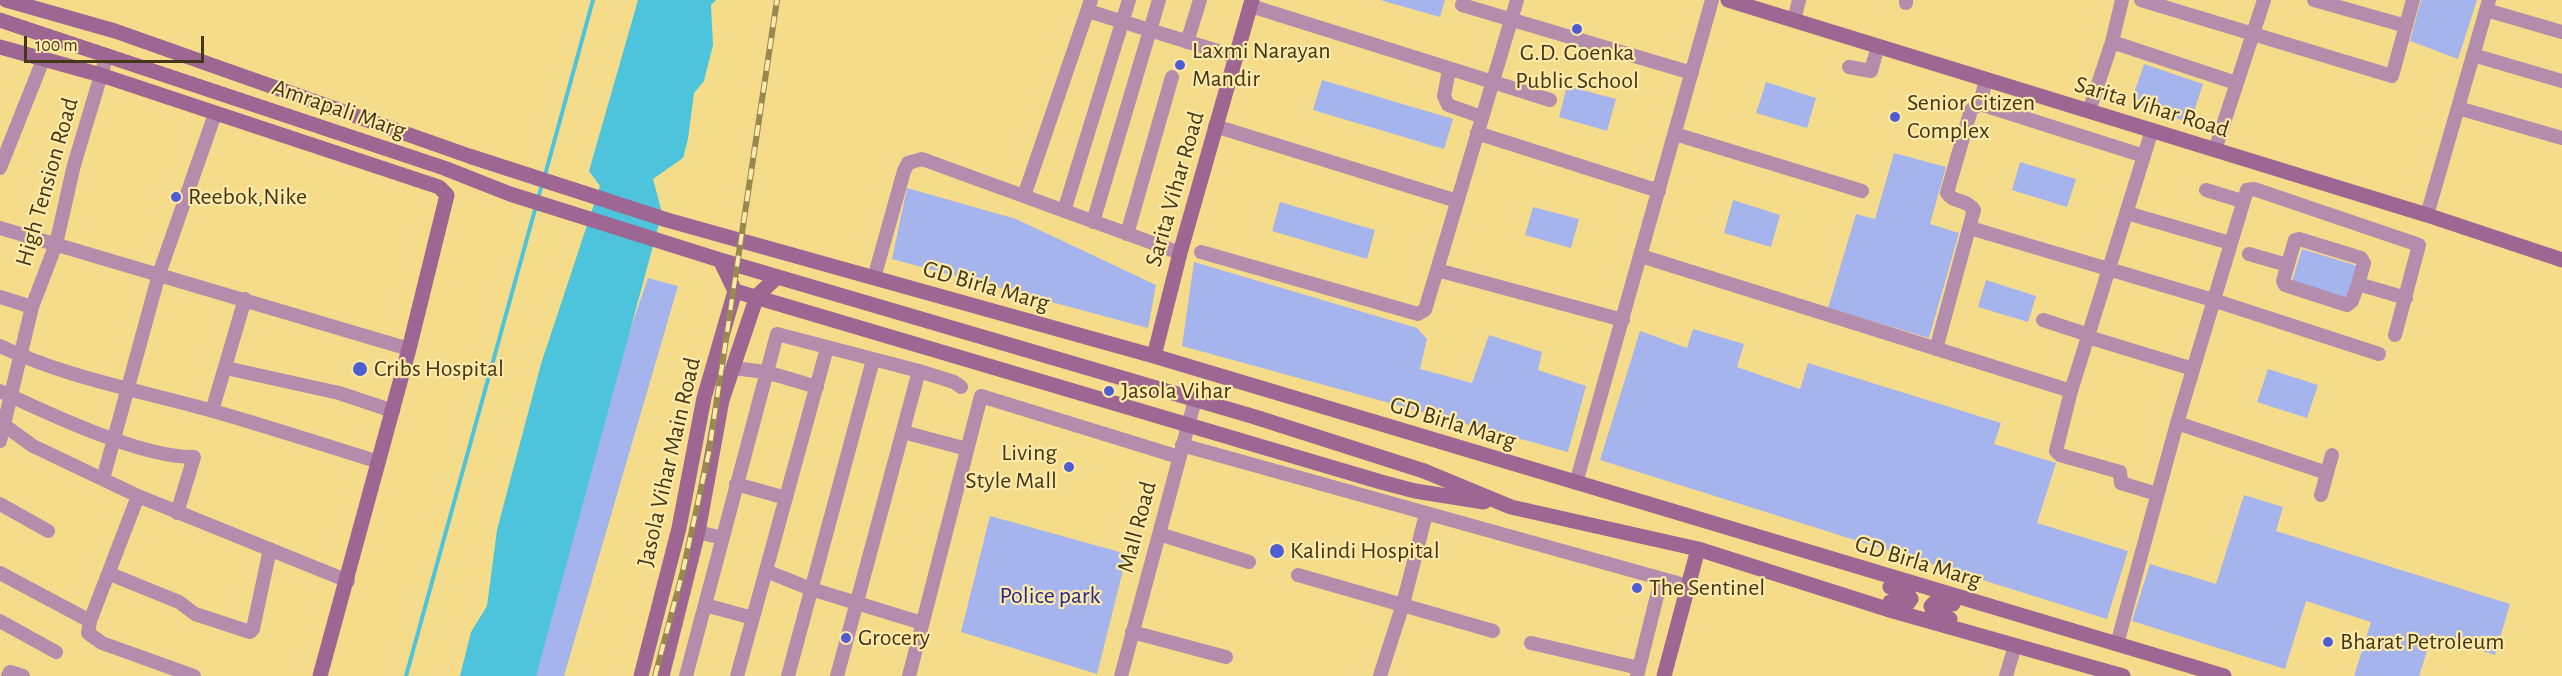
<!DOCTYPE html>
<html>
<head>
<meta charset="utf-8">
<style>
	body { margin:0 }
	#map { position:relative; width:2562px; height:676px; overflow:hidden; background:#f4dc8b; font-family:"Alegreya Sans",sans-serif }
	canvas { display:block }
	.scale { position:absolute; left:24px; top:36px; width:180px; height:27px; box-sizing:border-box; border:3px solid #423817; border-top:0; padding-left:8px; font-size:18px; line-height:21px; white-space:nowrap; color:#423817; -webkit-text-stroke:4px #fdeaaa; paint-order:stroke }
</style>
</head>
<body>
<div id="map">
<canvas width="2562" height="676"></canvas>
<div class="scale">100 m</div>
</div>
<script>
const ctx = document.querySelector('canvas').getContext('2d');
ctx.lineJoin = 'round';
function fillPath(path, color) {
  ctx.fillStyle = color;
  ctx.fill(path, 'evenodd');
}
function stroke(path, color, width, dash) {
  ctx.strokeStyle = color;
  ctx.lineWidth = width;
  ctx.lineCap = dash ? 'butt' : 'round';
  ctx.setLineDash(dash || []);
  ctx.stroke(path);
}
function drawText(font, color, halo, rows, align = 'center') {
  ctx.font = font + ' "Alegreya Sans",sans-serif';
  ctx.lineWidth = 4.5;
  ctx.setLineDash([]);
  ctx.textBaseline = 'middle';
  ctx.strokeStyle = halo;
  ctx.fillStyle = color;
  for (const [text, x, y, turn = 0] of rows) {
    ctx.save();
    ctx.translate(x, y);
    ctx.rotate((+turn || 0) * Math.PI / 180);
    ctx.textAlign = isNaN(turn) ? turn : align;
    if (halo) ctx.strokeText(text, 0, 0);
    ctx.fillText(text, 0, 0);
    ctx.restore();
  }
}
const green = new Path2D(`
	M 1380,0 L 1445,0 L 1440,17 Z
	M 2421,0 L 2477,0 L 2458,59 L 2410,41 Z
	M 2144,64 L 2203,84 L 2190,123 L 2131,102 Z
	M 1322,80 L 1453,119 L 1444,149 L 1313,110 Z
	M 1766,82 L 1816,98 L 1807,128 L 1756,113 Z
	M 1567,86 L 1616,99 L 1607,131 L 1559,117 Z
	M 1894,153 L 1946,167 L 1930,224 L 1959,233 L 1929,338 L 1828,308 L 1856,214 L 1875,219 Z
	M 2020,162 L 2076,179 L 2067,207 L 2012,190 Z
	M 907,188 L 1016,219 L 1156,285 L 1148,328 L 892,259 Z
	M 1733,200 L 1780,215 L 1771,247 L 1724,233 Z
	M 1280,202 L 1375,230 L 1367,259 L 1272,231 Z
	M 1533,207 L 1579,219 L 1571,248 L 1525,235 Z
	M 2302,249 L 2358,266 L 2348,298 L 2292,281 Z
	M 1194,262 L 1417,328 L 1427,339 L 1420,369 L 1472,383 L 1489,335 L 1542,352 L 1538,370 L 1586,386 L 1568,452 L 1182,346 Z
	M 648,278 L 678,286 L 564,676 L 518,676 L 532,614 Z
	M 1986,280 L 2036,296 L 2028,322 L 1978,307 Z
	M 1693,329 L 1744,344 L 1737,367 L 1800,389 L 1808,363 L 2001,423 L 1994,444 L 2056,463 L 2037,523 L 2128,551 L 2107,619 L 1600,460 L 1640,331 L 1687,348 Z
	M 2268,369 L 2318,385 L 2307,418 L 2257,402 Z
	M 2244,495 L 2283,507 L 2276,531 L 2510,604 L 2495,655 L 2432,635 L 2419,676 L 2354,676 L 2371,622 L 2306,601 L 2285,669 L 2132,621 L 2150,564 L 2216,584 Z
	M 990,516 L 1127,554 L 1097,674 L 961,632 Z`);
const water = new Path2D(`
	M 638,0 L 716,0 L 711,5 L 713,45 L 704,81 L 694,93 L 688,139 L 683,158 L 653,179 L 662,213 L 536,676 L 460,676 L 471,632 L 487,606 L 497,530 L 541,364 L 600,186 L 589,171 Z`);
const stream = new Path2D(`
	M 545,175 L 593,0
	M 538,198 L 543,182
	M 406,676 L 536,206`);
const street = new Path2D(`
	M 2141,0 L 2392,76 L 2413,0
	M 2314,0 L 2406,26
	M 1906,3 L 1906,0
	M 1462,5 L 1692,73
	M 1251,6 L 1550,100
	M 2486,10 L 2562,32
	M 1088,11 L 1237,57
	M 1794,20 L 1799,0
	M 1187,42 L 1200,0
	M 2112,42 L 2236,83
	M 2473,55 L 2562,81
	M 1849,67 L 1871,71 L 1878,46
	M 1449,70 L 1444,96 L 1448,105 L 1482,117
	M 1980,104 L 1986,79
	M 2458,108 L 2562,138
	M 2089,111 L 2112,42 L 2122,0
	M 1215,126 L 1457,201
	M 2152,130 L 2071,391 L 2056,451 L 2060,455 L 2120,472 L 2121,483 L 2157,494
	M 1477,133 L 1659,191
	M 1675,134 L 1862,191
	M 2215,150 L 2264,0
	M 0,168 L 43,60
	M 2206,190 L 2242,201
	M 1024,196 L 1091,0
	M 1064,211 L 1129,0
	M 2127,213 L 2230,243
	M 2427,215 L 2489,0
	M 1093,222 L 1159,0
	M 0,228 L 409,349
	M 1970,228 L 2213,300 L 2379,354
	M 1127,234 L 1172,77
	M 1201,252 L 1418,314 L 1425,310 L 1437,270 L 1623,320
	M 2249,254 L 2287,265
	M 1641,256 L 2071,391
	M 1437,270 L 1517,0
	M 874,278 L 904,171 L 908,163 L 922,159 L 1180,253
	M 2358,284 L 2364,263 L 2361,258 L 2299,239 L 2295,240 L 2283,281 L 2285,285 L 2347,305 L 2352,301 L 2358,284 L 2406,298
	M 0,297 L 32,307
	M 2043,320 L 2089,335
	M 2088,337 L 2193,369
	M 0,346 C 67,378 142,391 213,411 C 269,427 324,445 379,462
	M 1936,349 L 1974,210 C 1967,199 1953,203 1947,193 L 1971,110 L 1980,104 L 2144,156
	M 226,368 L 339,393 L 393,411
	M 733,368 L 766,372 L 817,387
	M 0,391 C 49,414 142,458 194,457 L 177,513
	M 212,411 L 245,299
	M 2177,423 L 2327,473
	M 4,425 L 33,446 L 138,496 L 348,581
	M 903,432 L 967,449
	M 0,441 L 32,307 L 56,244 L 74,165 L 107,55
	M 1182,445 L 1688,586
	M 103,479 L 159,274 L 215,114
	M 1576,483 L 1712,0
	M 736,484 L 786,498
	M 2321,495 L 2332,455
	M 138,496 L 90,621 L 88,633 L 102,643 L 194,676
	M 0,504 L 48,531
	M 698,532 L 722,538
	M 1159,534 L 1249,562
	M 766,571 L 811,589 L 922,623
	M 0,573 L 90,621
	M 110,574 L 179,602 L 195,614 L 250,632 L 253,629 L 270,549
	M 1298,575 L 1493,631
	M 705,605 L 753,618
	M 0,621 L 56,652
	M 1132,632 L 1226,657
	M 1531,643 L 1639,668
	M 2117,644 L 2177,423 L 2247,190 L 2254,189 L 2419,245 L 2395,335
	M 8,676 L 10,672 L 23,676
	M 686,676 L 777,334 L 919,371 L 954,382 L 961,387
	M 737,676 L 827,348
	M 788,676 L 873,360
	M 837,676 L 919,371
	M 909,676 L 981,396 L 1179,457
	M 1121,676 L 1195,400
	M 1380,676 L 1403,604 L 1426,514
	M 1637,676 L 1661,580
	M 2006,676 L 2015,646`);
const secondary = new Path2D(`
	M 6,0 L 115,31 L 469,156 L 667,220 L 1154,356 L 2224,676
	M 1728,0 L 2427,215 L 2562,260
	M 0,20 L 444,168 L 510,194 L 720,260 L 1255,417 L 1424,471 L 1511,507 L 1698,549 L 1893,611 L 2123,676
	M 0,47 L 101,75 L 439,187 L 447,195 L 409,349 L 320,676
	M 735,291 L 1381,482 L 1415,491 L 1484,502
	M 1154,356 L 1180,253 L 1252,0
	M 1890,602 L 1907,604 L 1911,599 L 1907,593 L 1890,587
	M 1950,619 L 1934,614 L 1931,606 L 1937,600 L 1953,604
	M 641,676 L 679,528 L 704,398 L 735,291 L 720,260
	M 662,676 L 698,532 L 722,400 L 757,296 L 777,277
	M 1664,676 L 1698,549`);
const rail = new Path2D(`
	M 655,676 L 683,571 L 709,452 L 777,0`);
const markers = [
	[1577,29,6,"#4f5dd3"],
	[1180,65,6,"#4f5dd3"],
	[1895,117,6,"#4f5dd3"],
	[176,197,6,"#4f5dd3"],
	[360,369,8,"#4f5dd3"],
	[1109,391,6,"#4f5dd3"],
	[1069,467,6,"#4f5dd3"],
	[1277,551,8,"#4f5dd3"],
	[1637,588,6,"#4f5dd3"],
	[846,638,6,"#4f5dd3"],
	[2328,642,6,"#4f5dd3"]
];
const poiNames = [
	["Laxmi Narayan",1192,51],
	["Mandir",1192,79],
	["G.D. Goenka",1577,53,"center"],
	["Public School",1577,81,"center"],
	["Senior Citizen",1907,103],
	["Complex",1907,131],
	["Reebok,Nike",188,197],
	["Cribs Hospital",374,369],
	["Jasola Vihar",1121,391],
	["Living",1057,453,"right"],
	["Style Mall",1057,481,"right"],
	["Kalindi Hospital",1290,551],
	["The Sentinel",1649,588],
	["Grocery",858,638],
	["Bharat Petroleum",2340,642]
];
const streetNames = [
	["Sarita Vihar Road",2152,107,17],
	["Amrapali Marg",339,109,19],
	["High Tension Road",47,182,-74],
	["Sarita Vihar Road",1175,189,-74],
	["GD Birla Marg",986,286,16],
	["GD Birla Marg",1453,423,17],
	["Jasola Vihar Main Road",669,462,-77],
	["Mall Road",1137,527,-75],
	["GD Birla Marg",1918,562,17]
];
const parkNames = [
	["Police park",1050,596]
];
fillPath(green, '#a6b4ed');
fillPath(water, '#4dc4dc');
stroke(stream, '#4dc4dc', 4);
stroke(street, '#b48dac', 14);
stroke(secondary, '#9d6693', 15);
stroke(rail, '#998850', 6);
stroke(rail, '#fdeaaa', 4, [11]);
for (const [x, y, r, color] of markers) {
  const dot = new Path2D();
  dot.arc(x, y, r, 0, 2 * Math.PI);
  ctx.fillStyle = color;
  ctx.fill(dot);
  stroke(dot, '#fdeaaa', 2);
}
drawText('24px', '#423817', '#fdeaaa', poiNames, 'left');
drawText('24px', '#423817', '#fdeaaa', streetNames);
drawText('24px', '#26268f', '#fdeaaa', parkNames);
</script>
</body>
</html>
